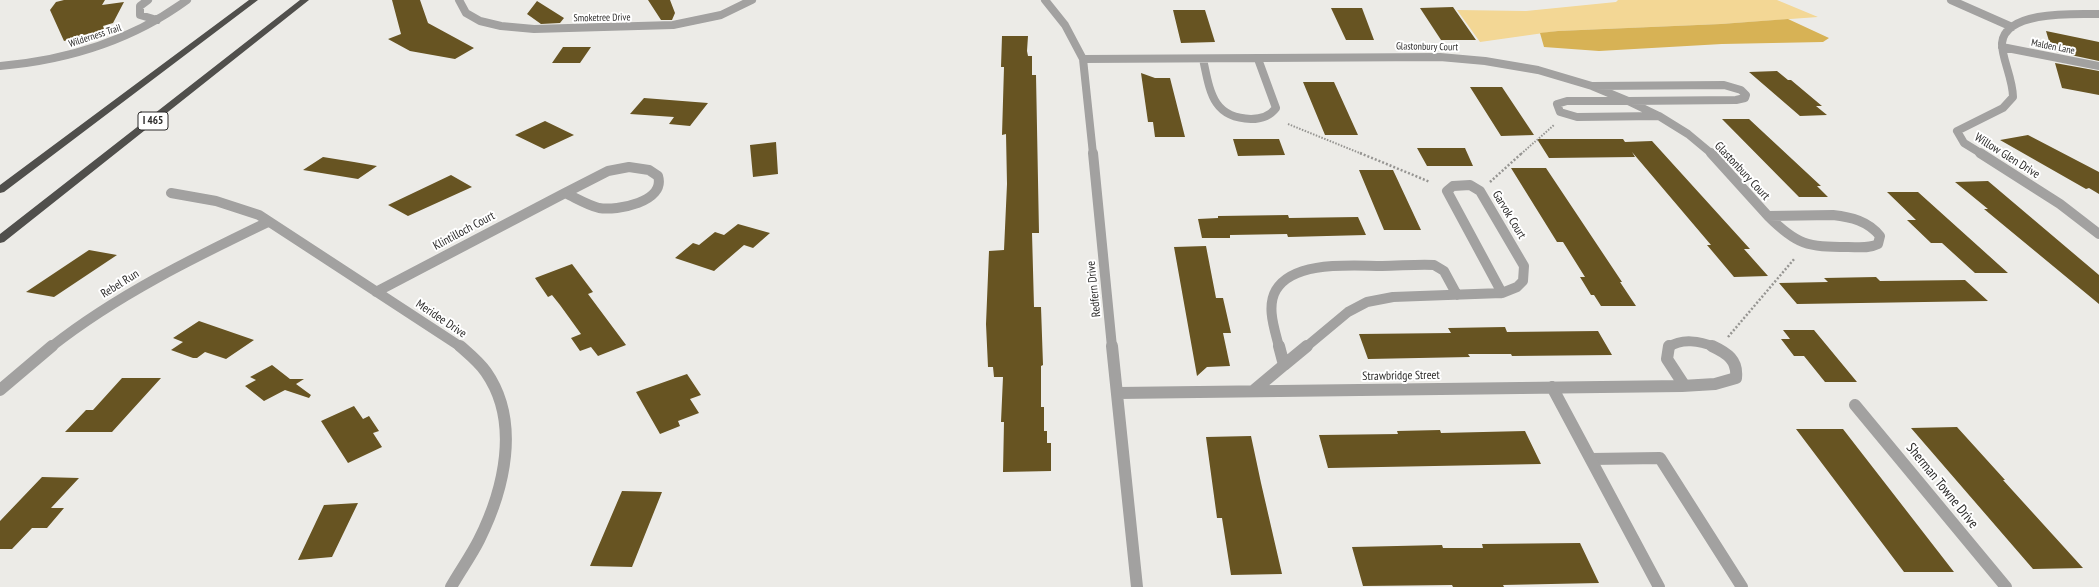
<!DOCTYPE html>
<html>
<head>
<meta charset="utf-8">
<style>
	body { margin:0 }
	canvas { display:block; background:#ecebe7 }
</style>
</head>
<body>
<canvas width="2099" height="587"></canvas>
<script>
const ctx = document.querySelector('canvas').getContext('2d');
ctx.lineJoin = 'round';
function fillPath(path, color) {
  ctx.fillStyle = color;
  ctx.fill(path, 'evenodd');
}
function stroke(path, color, width, dash) {
  ctx.strokeStyle = color;
  ctx.lineWidth = width;
  ctx.lineCap = dash ? 'butt' : 'round';
  ctx.setLineDash(dash || []);
  ctx.stroke(path);
}
function drawText(font, color, halo, rows, align = 'center') {
  ctx.font = font + ' "PT Sans Narrow",sans-serif';
  ctx.lineWidth = 4;
  ctx.setLineDash([]);
  ctx.textBaseline = 'middle';
  ctx.strokeStyle = halo;
  ctx.fillStyle = color;
  for (const [text, x, y, turn = 0] of rows) {
    ctx.save();
    ctx.translate(x, y);
    ctx.rotate((+turn || 0) * Math.PI / 180);
    ctx.textAlign = isNaN(turn) ? turn : align;
    if (halo) ctx.strokeText(text, 0, 0);
    ctx.fillText(text, 0, 0);
    ctx.restore();
  }
}
const green = new Path2D(`
	M 1618,0 L 1777,0 L 1818,17 L 1721,24 L 1558,31 L 1480,42 L 1457,10 L 1526,11 L 1616,2 Z`);
const forest = new Path2D(`
	M 1788,19 L 1829,38 L 1823,42 L 1722,44 L 1599,51 L 1544,47 L 1540,33 L 1558,31 L 1721,24 Z`);
const building = new Path2D(`
	M 64,0 L 105,0 L 102,5 L 124,2 L 113,23 L 103,26 L 105,31 L 64,41 L 50,10 L 56,2 Z
	M 392,0 L 420,0 L 428,23 L 474,48 L 455,59 L 410,51 L 388,39 L 401,34 Z
	M 648,0 L 670,0 L 675,13 L 672,20 L 661,20 Z
	M 537,1 L 564,18 L 560,23 L 541,24 L 527,14 Z
	M 1453,7 L 1476,40 L 1441,40 L 1420,8 Z
	M 1331,8 L 1362,8 L 1374,40 L 1346,40 Z
	M 1173,10 L 1205,10 L 1215,42 L 1181,43 Z
	M 2046,31 L 2099,42 L 2099,61 L 2052,51 Z
	M 1002,36 L 1028,36 L 1027,51 L 1028,56 L 1032,56 L 1032,75 L 1036,75 L 1039,233 L 1032,233 L 1034,307 L 1041,307 L 1043,365 L 1041,366 L 1041,407 L 1044,407 L 1044,431 L 1047,431 L 1047,443 L 1051,443 L 1051,471 L 1003,472 L 1004,422 L 1001,422 L 1003,377 L 994,377 L 993,367 L 988,367 L 986,324 L 989,251 L 1004,250 L 1007,184 L 1006,134 L 1002,135 L 1004,67 L 1001,67 Z
	M 563,47 L 591,47 L 580,63 L 552,63 Z
	M 2055,63 L 2099,71 L 2099,95 L 2062,88 Z
	M 1777,71 L 1788,80 L 1791,80 L 1822,106 L 1816,106 L 1827,115 L 1800,116 L 1749,72 Z
	M 1141,73 L 1155,78 L 1170,78 L 1185,137 L 1155,137 L 1153,122 L 1148,122 Z
	M 1303,82 L 1334,82 L 1358,135 L 1325,135 Z
	M 1470,87 L 1502,87 L 1534,135 L 1501,136 Z
	M 644,98 L 708,103 L 690,126 L 669,124 L 674,117 L 630,114 Z
	M 1722,119 L 1749,119 L 1821,186 L 1817,186 L 1828,197 L 1799,197 Z
	M 545,121 L 574,135 L 544,149 L 515,135 Z
	M 2028,135 L 2099,172 L 2099,194 L 2089,188 L 2086,189 L 2000,140 Z
	M 1233,139 L 1279,139 L 1285,155 L 1238,156 Z
	M 1537,139 L 1623,139 L 1625,142 L 1652,141 L 1750,249 L 1744,249 L 1768,276 L 1734,277 L 1707,245 L 1711,245 L 1632,152 L 1635,157 L 1549,158 Z
	M 776,142 L 778,174 L 753,177 L 750,145 Z
	M 1417,148 L 1465,148 L 1473,166 L 1427,166 Z
	M 323,157 L 354,162 L 377,166 L 358,179 L 303,170 Z
	M 1511,168 L 1546,168 L 1622,282 L 1620,282 L 1636,306 L 1601,306 L 1594,295 L 1591,295 L 1580,277 L 1585,277 L 1563,242 L 1557,242 Z
	M 1359,170 L 1393,170 L 1421,230 L 1384,230 Z
	M 451,175 L 472,187 L 408,216 L 388,205 Z
	M 1988,181 L 2099,275 L 2099,304 L 1984,209 L 1988,209 L 1955,182 Z
	M 1887,192 L 1918,192 L 2008,273 L 1975,273 L 1942,243 L 1931,243 L 1907,220 L 1916,220 Z
	M 1288,215 L 1289,218 L 1358,217 L 1366,235 L 1288,237 L 1287,234 L 1230,235 L 1230,238 L 1202,238 L 1198,219 L 1218,218 L 1218,216 Z
	M 738,224 L 770,233 L 753,248 L 744,245 L 714,271 L 675,258 L 693,243 L 699,245 L 715,232 L 724,235 Z
	M 1206,246 L 1216,298 L 1223,298 L 1231,333 L 1223,333 L 1230,366 L 1207,367 L 1197,376 L 1174,247 Z
	M 89,250 L 117,255 L 54,297 L 26,292 Z
	M 572,264 L 593,292 L 588,294 L 626,345 L 598,356 L 591,347 L 580,351 L 571,338 L 581,334 L 560,305 L 552,295 L 548,297 L 535,278 Z
	M 1876,277 L 1880,281 L 1965,280 L 1988,301 L 1797,304 L 1779,283 L 1828,282 L 1824,278 Z
	M 199,321 L 254,340 L 226,359 L 205,352 L 197,358 L 193,358 L 171,350 L 183,342 L 173,338 Z
	M 1505,327 L 1507,332 L 1598,331 L 1612,355 L 1512,356 L 1511,354 L 1468,354 L 1470,357 L 1368,359 L 1359,334 L 1451,333 L 1448,328 Z
	M 1783,330 L 1814,330 L 1857,382 L 1825,382 L 1804,356 L 1794,356 L 1781,339 L 1790,339 Z
	M 272,365 L 290,379 L 304,379 L 296,384 L 311,395 L 309,398 L 285,390 L 264,401 L 245,386 L 256,380 L 250,377 Z
	M 687,374 L 701,395 L 690,399 L 699,413 L 678,421 L 680,426 L 660,434 L 636,392 Z
	M 122,378 L 161,378 L 112,432 L 65,432 L 86,410 L 93,410 Z
	M 354,406 L 363,419 L 369,416 L 379,431 L 373,433 L 382,447 L 348,463 L 321,421 Z
	M 1957,427 L 2005,480 L 2003,480 L 2083,568 L 2033,569 L 1911,428 Z
	M 1796,429 L 1843,429 L 1954,572 L 1904,572 Z
	M 1440,430 L 1441,433 L 1525,431 L 1541,464 L 1328,468 L 1319,435 L 1398,434 L 1397,431 Z
	M 1251,436 L 1261,483 L 1282,574 L 1231,575 L 1222,518 L 1217,518 L 1206,437 Z
	M 42,477 L 79,478 L 51,508 L 64,508 L 47,528 L 32,528 L 12,549 L 0,549 L 0,521 Z
	M 622,491 L 662,492 L 632,567 L 590,566 Z
	M 358,503 L 332,557 L 298,560 L 324,505 Z
	M 1580,543 L 1599,583 L 1503,585 L 1504,587 L 1453,587 L 1452,585 L 1363,586 L 1352,547 L 1442,545 L 1443,548 L 1483,548 L 1482,544 Z`);
const pathFar1 = new Path2D(`
	M 1288,124 L 1362,154
	M 1521,154 L 1554,125`);
const path = new Path2D(`
	M 1360,153 L 1430,182
	M 1490,182 L 1522,153
	M 1728,337 L 1795,258`);
const service = new Path2D(`
	M 1591,459 L 1660,458 L 1742,587`);
const minorFar2 = new Path2D(`
	M 148,0 L 140,6 L 140,15 L 157,20
	M 459,0 L 466,13 L 480,21 L 501,26 L 534,29 L 673,25 L 721,15 L 752,0
	M 1045,0 L 1065,25 L 1083,59 L 1093,154
	M 1951,0 L 2012,27
	M 2002,47 L 2099,66
	M 1083,59 L 1440,57 L 1485,61 L 1538,70 L 1592,86
	M 1203,59 C 1210,91 1212,118 1251,119 C 1261,119 1270,116 1276,108 L 1258,59
	M 0,66 C 69,60 131,41 187,0
	M 1724,85 L 1741,90 L 1746,95 L 1745,98 L 1736,100 L 1628,101 L 1592,86 Z
	M 1567,101 L 1628,101 L 1659,116 L 1577,117 L 1560,112 L 1557,104 Z
	M 1659,116 L 1688,134 L 1712,154
	M 1982,154 L 1964,143 L 1957,131 L 2003,108 L 2013,97 C 2013,79 2001,56 2002,43 C 2005,10 2077,14 2099,14`);
const minorFar1 = new Path2D(`
	M 1093,153 L 1112,347
	M 1711,153 L 1768,216
	M 1980,153 L 2060,204 L 2099,234
	M 629,167 L 649,170 L 658,176 C 666,202 617,211 599,208 C 587,205 576,198 565,193 L 608,171 Z
	M 1470,185 L 1480,191 L 1524,266 L 1523,281 L 1517,287 L 1502,293 L 1447,191 L 1453,186 Z
	M 171,193 L 216,201 L 259,215 L 461,347
	M 1833,215 C 1851,217 1868,221 1880,236 L 1878,244 C 1868,249 1858,247 1848,247 C 1807,247 1797,245 1768,216 Z
	M 376,292 L 565,193
	M 51,347 C 117,295 193,258 268,222
	M 1279,347 C 1275,330 1266,307 1276,290 C 1294,260 1352,266 1382,266 C 1399,266 1417,264 1434,265 L 1444,271 L 1457,295
	M 1306,347 L 1348,312 L 1367,302 L 1393,297 L 1502,293
	M 1669,347 C 1682,338 1700,341 1714,347`);
const minor = new Path2D(`
	M 1112,346 L 1137,587
	M 1669,346 L 1667,359 L 1684,385
	M 1284,365 L 1307,346
	M 1552,387 L 1659,587
	M 0,390 L 52,346
	M 1253,391 L 1284,365 L 1279,346
	M 1118,393 L 1682,386 L 1715,384 L 1736,378 C 1738,360 1727,353 1712,346
	M 1855,405 L 2006,587
	M 451,587 C 460,571 471,556 479,540 C 504,490 521,422 486,372 C 479,362 469,354 460,346`);
const motorway = new Path2D(`
	M 249,0 L 258,0 L 4,192 L 0,193 L 0,185 Z
	M 300,0 L 309,0 L 4,242 L 0,243 L 0,234 Z`);
const farStreetnames = [
	["Smoketree Drive",602,18,-1],
	["Wilderness Trail",95,36,-18],
	["Glastonbury Court",1427,47,1],
	["Malden Lane",2053,47,11]
];
const shields = [
	[153,121,30]
];
const shieldNames = [
	["I 465",153,121]
];
const streetNames = [
	["Willow Glen Drive",2007,156,32],
	["Glastonbury Court",1742,171,47],
	["Garvok Court",1509,215,59],
	["Klintilloch Court",464,231,-28],
	["Rebel Run",120,284,-32],
	["Redfern Drive",1094,289,-96],
	["Meridee Drive",441,319,34],
	["Strawbridge Street",1401,376,-1]
];
const nearStreetnames = [
	["Sherman Towne Drive",1942,486,51]
];
fillPath(green, '#f3d795');
fillPath(forest, '#d7b255');
fillPath(building, '#675422');
stroke(pathFar1, '#969592', 2, [1.5, 1.5]);
stroke(path, '#969592', 2.5, [2, 2]);
stroke(service, '#a2a1a0', 12);
stroke(minorFar2, '#a2a1a0', 8);
stroke(minorFar1, '#a2a1a0', 10);
stroke(minor, '#a2a1a0', 12);
fillPath(motorway, '#504f4c');
drawText('10px', '#2c2b2a', '#fff', farStreetnames);
for (const [x, y, w] of shields) {
  const box = new Path2D();
  box.roundRect(x - w / 2, y - 9, w, 18, 3);
  ctx.fillStyle = '#fff';
  ctx.fill(box);
  stroke(box, '#2c2b2a', 1);
}
drawText('bold 11px', '#2c2b2a', null, shieldNames);
drawText('12px', '#2c2b2a', '#fff', streetNames);
drawText('14px', '#2c2b2a', '#fff', nearStreetnames);
</script>
</body>
</html>
